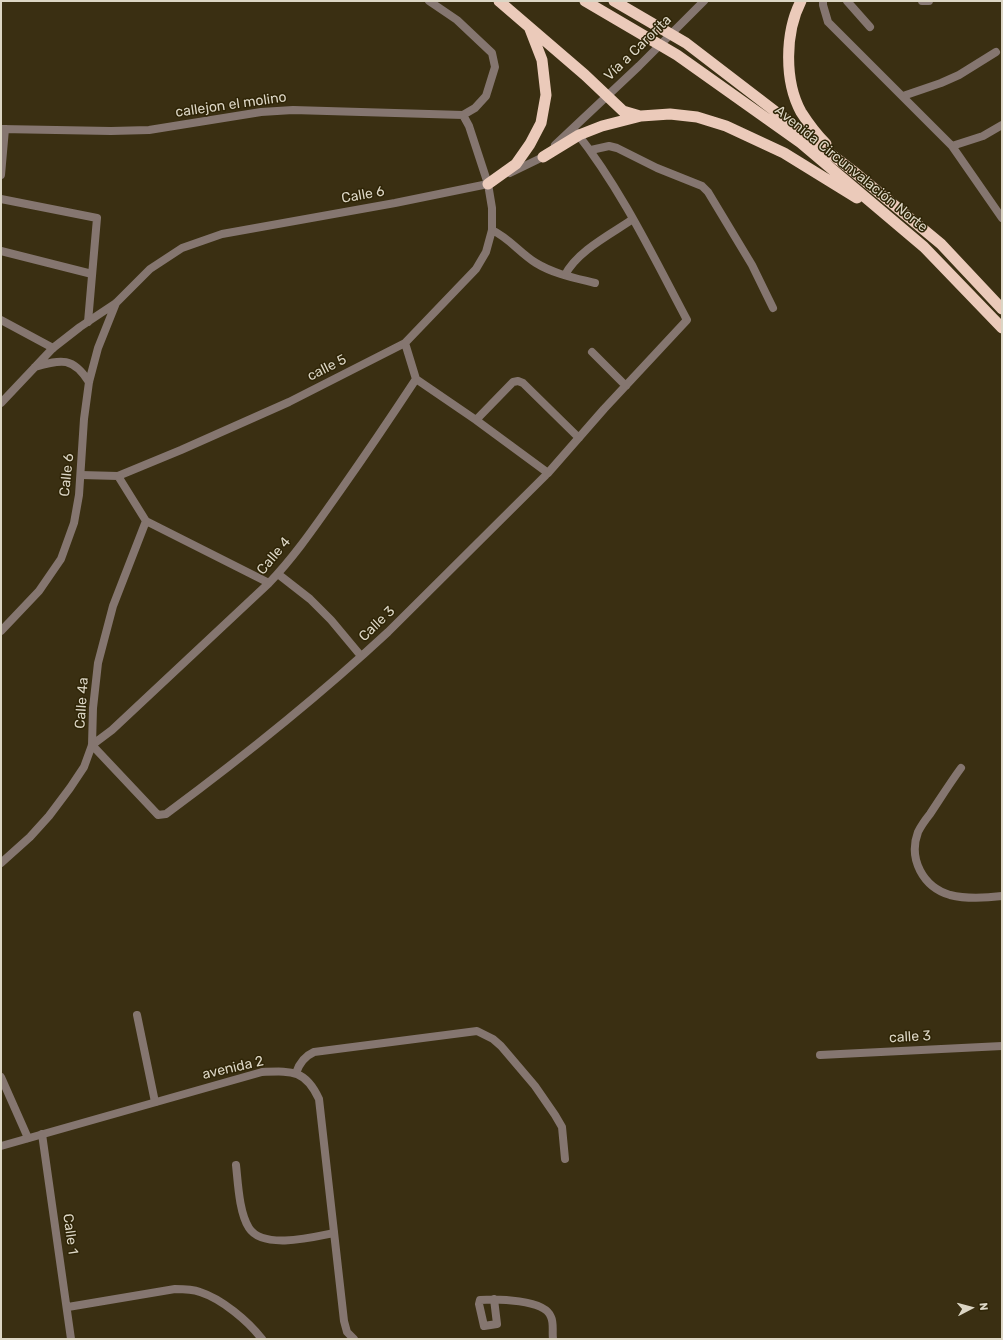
<!DOCTYPE html>
<html>
<head>
<meta charset="utf-8">
<style>
	body { margin:0 }
	#map { position:relative; width:1003px; height:1340px; overflow:hidden; background:#3a2f12; font-family:Rubik,sans-serif }
	canvas { display:block }
	.frame { position:absolute; inset:0; border:2px solid #dcd6c5; pointer-events:none }
	.north { position:absolute; left:951px; top:1288px; width:40px; height:40px; -webkit-text-stroke:3px #2f2507; paint-order:stroke; rotate:84deg; font-size:11px; font-weight:700; line-height:16px; text-align:center; color:#dcd6c5 }
	.north::after { content:''; display:block; margin:auto; width:14px; height:18px; background:#dcd6c5; clip-path:polygon(50% 0,100% 100%,50% 72%,0 100%) }
</style>
</head>
<body>
<div id="map">
<canvas width="1003" height="1340"></canvas>
<div class="frame"></div>
<div class="north">N</div>
</div>
<script>
const ctx = document.querySelector('canvas').getContext('2d');
ctx.lineJoin = 'round';
function stroke(path, color, width, dash) {
  ctx.strokeStyle = color;
  ctx.lineWidth = width;
  ctx.lineCap = dash ? 'butt' : 'round';
  ctx.setLineDash(dash || []);
  ctx.stroke(path);
}
function drawText(font, color, halo, rows, align = 'center') {
  ctx.font = font + ' Rubik,sans-serif';
  ctx.lineWidth = 3;
  ctx.setLineDash([]);
  ctx.textBaseline = 'middle';
  ctx.strokeStyle = halo;
  ctx.fillStyle = color;
  for (const [text, x, y, turn = 0] of rows) {
    ctx.save();
    ctx.translate(x, y);
    ctx.rotate((+turn || 0) * Math.PI / 180);
    ctx.textAlign = isNaN(turn) ? turn : align;
    if (halo) ctx.strokeText(text, 0, 0);
    ctx.fillText(text, 0, 0);
    ctx.restore();
  }
}
const minor = new Path2D(`
	M 429,1 L 457,20 L 492,53 L 495,67 L 486,96 L 475,108 L 463,115
	M 823,1 L 823,5 L 828,22 L 952,146 L 1002,218
	M 847,1 L 870,27
	M 922,1 L 929,1
	M 903,96 L 941,83 L 959,75 L 996,52
	M 1,129 L 111,131 L 149,130 L 261,112 L 293,110 L 463,115 L 469,126 L 488,184 L 492,208 L 492,230 L 486,252 L 476,269 L 405,343 L 289,402 L 181,450 L 118,476 L 81,475
	M 952,146 L 983,136 L 1002,125
	M 591,150 L 609,146 L 617,148 L 657,168 L 702,186 L 708,192 L 752,265 L 773,308
	M 1,175 L 5,129
	M 1,199 L 97,218 L 88,322
	M 492,230 C 509,238 520,253 536,263 C 554,274 575,278 595,283
	M 1,251 L 92,274
	M 565,275 C 577,251 611,234 633,219
	M 1,320 L 53,348
	M 405,343 L 416,379 C 391,417 366,454 340,491 C 318,522 296,555 269,583 L 112,730 L 92,745 L 158,815 L 166,814 C 243,757 318,697 388,632 L 548,473 L 476,420 L 416,379
	M 592,352 L 626,386
	M 476,420 L 513,382 L 518,381 L 523,383 L 579,438
	M 548,473 L 604,409 L 687,320 C 653,256 621,189 576,132
	M 118,476 L 146,521 L 269,583
	M 278,574 L 310,599 L 331,620 L 361,656
	M 961,768 C 950,783 940,799 930,814 C 926,819 921,826 918,832 C 908,859 923,887 950,895 C 966,899 986,898 1002,896
	M 1,863 L 30,837 L 49,816 L 70,788 L 84,767 L 92,745 L 93,708 L 98,663 L 113,606 L 146,521
	M 137,1015 L 155,1102
	M 820,1055 L 1002,1046
	M 296,1073 C 299,1064 305,1056 314,1052 L 477,1031 L 493,1039 L 501,1046 L 535,1086 L 555,1115 L 562,1127 L 565,1159
	M 1,1077 L 28,1138
	M 42,1134 L 71,1339
	M 236,1165 C 238,1183 239,1212 249,1228 C 263,1250 314,1237 334,1233
	M 494,1299 L 497,1324 L 484,1326 L 479,1304 L 480,1300 C 496,1299 545,1299 551,1317 C 554,1323 552,1333 553,1339
	M 68,1307 L 175,1289 C 183,1289 192,1289 200,1292 C 222,1299 248,1321 262,1339`);
const tertiary = new Path2D(`
	M 555,145 L 639,66 L 704,1
	M 510,173 L 543,157 L 547,153
	M 35,367 C 62,359 73,357 89,382
	M 1,403 L 53,348 L 80,327 L 116,303 L 150,269 L 182,248 L 222,234 L 395,203 L 488,184 L 492,182
	M 1,631 L 39,591 L 61,559 L 74,523 L 79,495 L 84,419 L 89,382 L 98,348 L 116,303
	M 1,1146 L 262,1072 C 291,1071 305,1069 319,1099 L 344,1321 L 347,1332 L 354,1339`);
const trunk = new Path2D(`
	M 499,1 L 585,75 L 623,111 L 640,116
	M 585,1 L 677,55 L 801,143 L 924,247 L 1002,328
	M 614,1 L 686,43 L 853,171 L 941,244 L 1002,309
	M 801,1 C 785,32 784,81 801,112 C 808,123 816,134 826,144
	M 543,157 L 579,135 L 602,126 L 641,116 L 670,114 L 697,117 L 726,126 L 784,153 L 857,198
	M 488,184 L 516,164 L 530,144 L 541,123 L 546,95 L 542,60 L 530,29`);
const streetNames = [
	["Vía a Carorita",638,48,-44],
	["callejon el molino",231,105,-8],
	["Avenida Circunvalación Norte",851,169,39],
	["Calle 6",363,195,-10],
	["calle 5",327,368,-27],
	["Calle 6",67,475,-84],
	["Calle 4",274,556,-50],
	["Calle 3",377,624,-44],
	["Calle 4a",82,703,-86],
	["calle 3",910,1037,-3],
	["avenida 2",233,1068,-13],
	["Calle 1",70,1234,82]
];
stroke(minor, '#857670', 8);
stroke(tertiary, '#857670', 8);
stroke(trunk, '#ebcaba', 11);
drawText('14px', '#dcd6c5', '#2f2507', streetNames);
</script>
</body>
</html>
